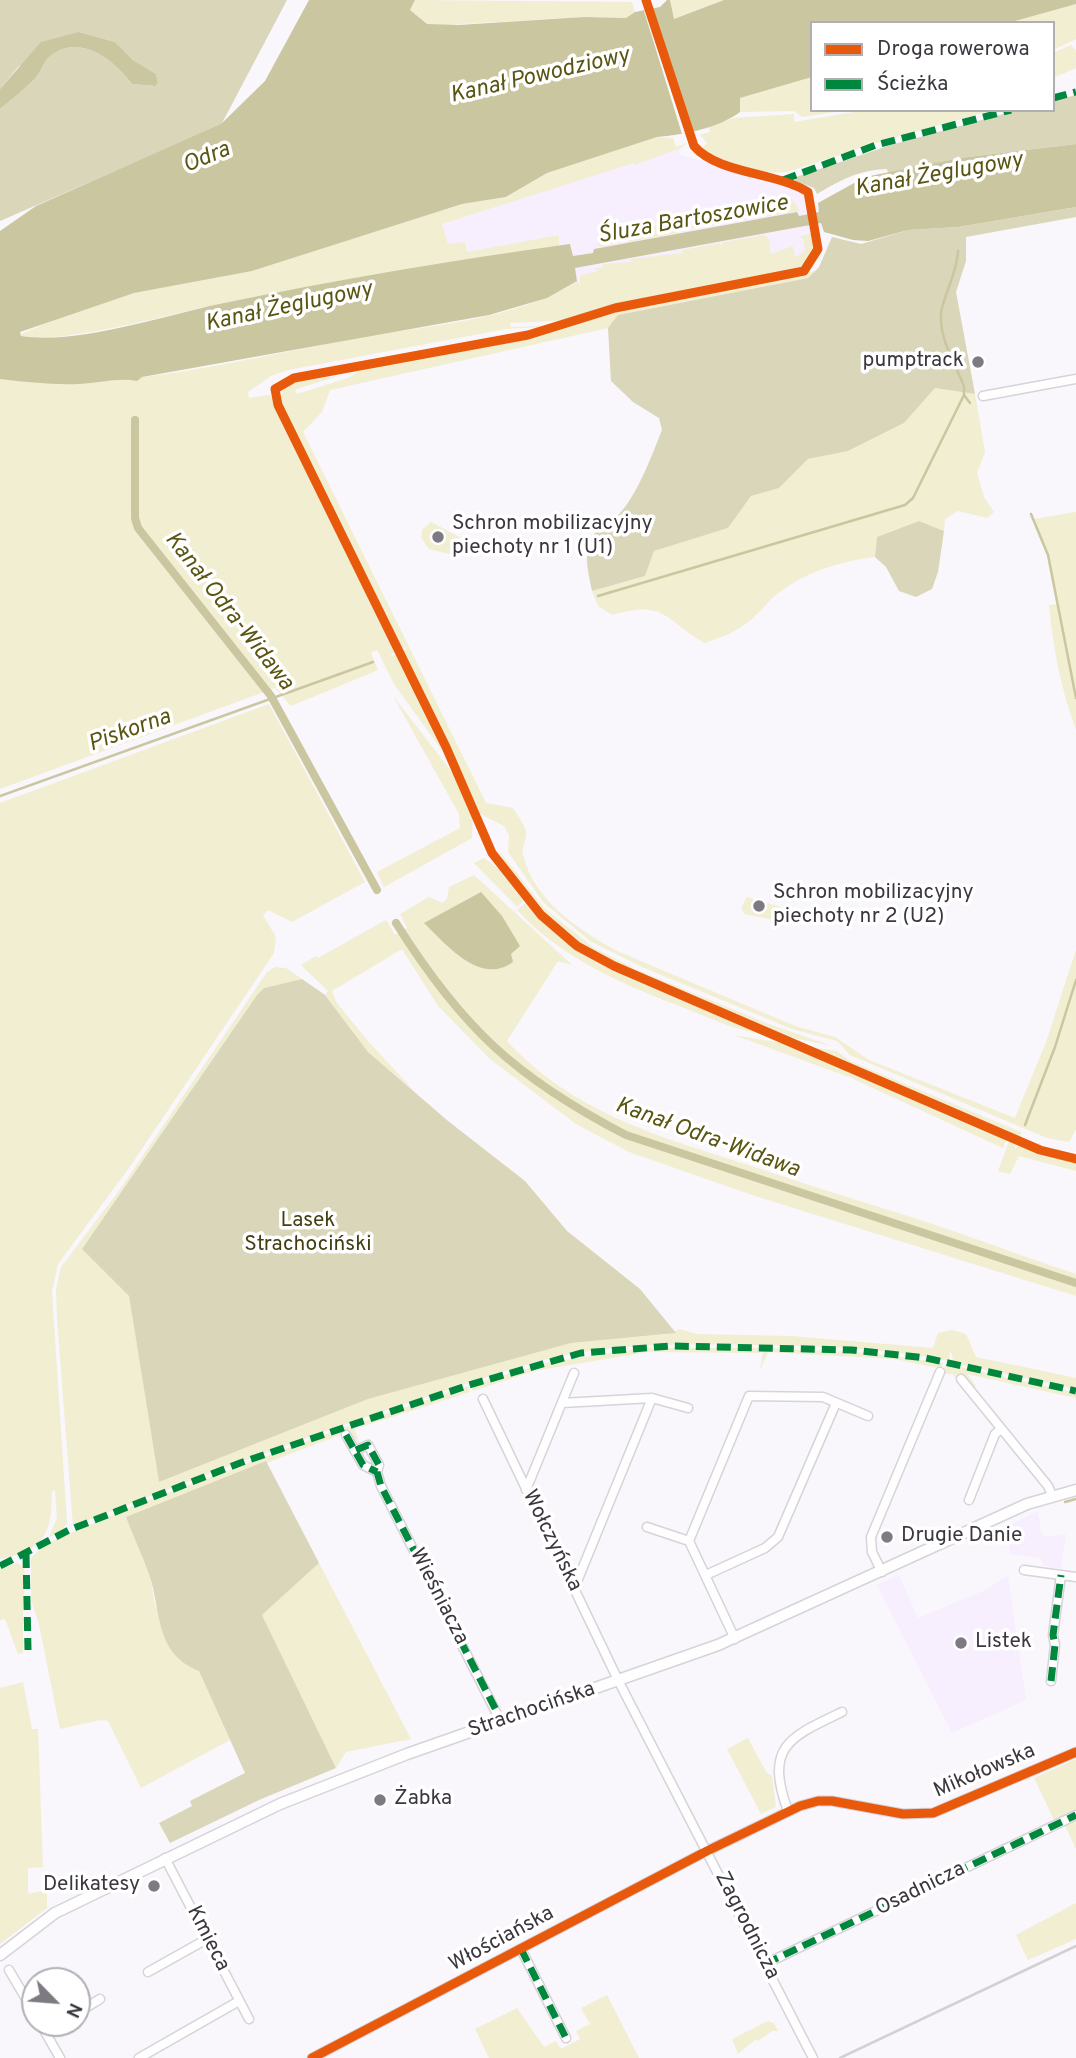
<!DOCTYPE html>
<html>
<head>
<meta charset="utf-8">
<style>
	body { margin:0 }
	#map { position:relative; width:1076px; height:2058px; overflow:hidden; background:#f9f6fc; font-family:Overpass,sans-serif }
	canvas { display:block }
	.legend { position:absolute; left:810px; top:21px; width:245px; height:91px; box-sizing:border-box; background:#fff; border:2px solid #b1afb2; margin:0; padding:9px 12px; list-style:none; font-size:21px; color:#3c373f }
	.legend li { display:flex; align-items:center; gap:14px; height:35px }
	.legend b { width:35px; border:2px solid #b1afb2 }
	.north { position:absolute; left:21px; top:1967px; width:70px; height:70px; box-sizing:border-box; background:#fff; border:2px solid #b1afb2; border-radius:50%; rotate:115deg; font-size:19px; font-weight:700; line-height:28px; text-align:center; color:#3c373f }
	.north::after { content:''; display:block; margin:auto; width:24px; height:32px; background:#7e7a81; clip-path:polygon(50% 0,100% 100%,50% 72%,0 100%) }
</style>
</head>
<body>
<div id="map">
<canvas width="1076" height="2058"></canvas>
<ul class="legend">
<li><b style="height:9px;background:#e8590c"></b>Droga rowerowa</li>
<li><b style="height:9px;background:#00873e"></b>Ścieżka</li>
</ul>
<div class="north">N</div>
</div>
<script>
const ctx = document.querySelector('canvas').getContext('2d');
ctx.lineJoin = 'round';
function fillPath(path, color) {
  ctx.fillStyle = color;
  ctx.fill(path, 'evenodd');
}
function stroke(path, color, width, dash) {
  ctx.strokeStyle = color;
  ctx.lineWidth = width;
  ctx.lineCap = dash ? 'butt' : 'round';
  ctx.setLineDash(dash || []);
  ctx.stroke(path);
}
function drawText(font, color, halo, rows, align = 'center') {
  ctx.font = font + ' Overpass,sans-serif';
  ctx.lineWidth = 7;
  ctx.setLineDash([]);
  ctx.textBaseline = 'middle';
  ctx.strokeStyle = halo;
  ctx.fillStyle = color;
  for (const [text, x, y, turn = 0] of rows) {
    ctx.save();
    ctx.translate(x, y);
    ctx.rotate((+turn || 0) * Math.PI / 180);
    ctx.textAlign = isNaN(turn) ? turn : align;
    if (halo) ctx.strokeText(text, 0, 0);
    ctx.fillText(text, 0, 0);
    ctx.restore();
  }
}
const built = new Path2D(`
	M 681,147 L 680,155 L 724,167 L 729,172 L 731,169 L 733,173 L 737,171 L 797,189 L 806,198 L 809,208 L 818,206 L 823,229 L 814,231 L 814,244 L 789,273 L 621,302 L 578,287 L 570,244 L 464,260 L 448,244 L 442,224 Z
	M 1038,1511 L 1042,1534 L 1047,1537 L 1066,1534 L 1061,1569 L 1045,1566 L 1040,1558 L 1010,1554 L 1007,1526 Z
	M 899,1575 L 918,1618 L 985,1590 L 1008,1576 L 1026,1700 L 952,1733 L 877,1585 Z`);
const green = new Path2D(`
	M 415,0 L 632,2 L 635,12 L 626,18 L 584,17 L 446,25 L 427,24 L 410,10 Z
	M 670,0 L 724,0 L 674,19 Z
	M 1076,4 L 1076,39 L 1053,50 L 1053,23 L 1008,23 Z
	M 1071,45 L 1076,50 L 1076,68 L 1053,78 L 1053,53 Z
	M 812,77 L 812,110 L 848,110 L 802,117 L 794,111 L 740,112 L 740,98 Z
	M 866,110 L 993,110 L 876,143 L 787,172 C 763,175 722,164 701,150 L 707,143 L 700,135 L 710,132 L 709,127 L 733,118 L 794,114 L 794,122 Z
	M 657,137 L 673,138 L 676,147 L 687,143 L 681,148 L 635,165 L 634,163 L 442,224 L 448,244 L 465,242 L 467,252 L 559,235 L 559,246 C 447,261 334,282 223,303 C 182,311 52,348 19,335 L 56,319 L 134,293 L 252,271 L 462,204 L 507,197 L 547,173 Z
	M 792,199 L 800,211 L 678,230 L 677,233 L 628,242 L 626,239 L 601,247 L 598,245 L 596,237 L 682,220 L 685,213 L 701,216 Z
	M 815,232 L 814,254 L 795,272 L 619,304 L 569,320 L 510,323 L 511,327 L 541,326 L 538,330 L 537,327 L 506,329 L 288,370 L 271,376 L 248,392 L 249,398 L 269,395 L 274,398 L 396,651 L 389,657 L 397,654 L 446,756 L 394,684 L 377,650 L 371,653 L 378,670 L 291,706 L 275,688 L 0,789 L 0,379 C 120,393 238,360 357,338 C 430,325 513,321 577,281 L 580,286 L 580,275 L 599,271 L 594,269 L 603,267 L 603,264 L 631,262 L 631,259 L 682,253 L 683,250 L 720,243 L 721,246 L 723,242 L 765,235 L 769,239 L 771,254 L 793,246 L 795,257 L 805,251 L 803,238 L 798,237 Z
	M 815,271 L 808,278 L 619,315 L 608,328 L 330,390 L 322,412 L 303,432 L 486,803 L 513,808 C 517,815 525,825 526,832 C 527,839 521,847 523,854 C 532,899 580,931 617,951 L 795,1026 L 835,1037 L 869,1060 L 1015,1118 L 1046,1042 L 1076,950 L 1076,1129 L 1069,1142 L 1047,1138 L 850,1055 L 837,1041 L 792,1029 L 642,967 L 590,941 L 543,902 L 508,852 L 509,835 L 504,826 L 480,814 L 401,652 L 408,647 L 399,649 L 281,406 L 282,391 L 296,381 L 339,376 L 299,388 L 295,390 L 297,394 L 348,378 L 362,369 L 534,337 L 640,304 Z
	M 935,388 L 975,394 L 985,452 L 977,473 L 984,497 L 994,512 L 987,518 L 958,511 L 945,519 L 944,531 L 919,521 L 877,537 L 875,557 C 845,560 809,571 784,589 C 772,596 766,606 756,615 C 742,630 722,637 704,643 C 663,618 665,600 612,615 L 598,606 L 592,591 L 645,576 L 654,551 L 728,528 L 751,496 L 779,488 L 808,459 L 848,451 L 904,423 Z
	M 1076,512 L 1076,730 C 1061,689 1053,648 1049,605 L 1059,604 L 1048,555 L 1034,519 Z
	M 431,522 L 461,538 L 449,554 L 429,549 L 421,538 L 422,530 Z
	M 393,696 L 458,780 L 473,810 L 472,838 L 384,887 L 377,872 L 460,828 L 459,814 Z
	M 269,704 L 365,882 L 292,922 L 268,910 L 263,915 L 276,937 L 274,953 L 129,1168 L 58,1264 L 52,1292 L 67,1523 L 61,1531 L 49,1537 L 57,1518 L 55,1491 L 52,1491 C 52,1533 45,1550 0,1559 L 0,803 Z
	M 500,852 L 544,908 L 594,948 L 637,970 L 769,1024 L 832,1046 L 779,1035 L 591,953 L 544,916 L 508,872 Z
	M 484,858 L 505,873 L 526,899 L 517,907 L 474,863 Z
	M 474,875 L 572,965 L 558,961 L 507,1041 C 572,1111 651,1134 739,1162 C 788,1178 836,1194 885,1209 C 949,1228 1013,1253 1076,1274 L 1076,1296 L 752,1195 L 629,1152 L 576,1124 L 490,1059 L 438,1006 L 402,949 L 332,991 L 337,1003 L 367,1040 L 415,1092 L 368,1052 L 325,995 L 328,991 L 301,965 L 316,956 L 318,958 L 386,920 L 395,935 L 407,928 L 400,914 L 429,897 L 442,903 L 447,899 L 449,887 Z
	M 747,897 L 781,907 L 774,920 L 745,914 L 741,908 Z
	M 528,901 C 575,957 643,982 708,1009 C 727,1017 752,1023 768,1034 C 741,1033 712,1019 687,1009 C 625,985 563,960 517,910 Z
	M 275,967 L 286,968 L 302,979 L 264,988 L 257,995 L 82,1249 L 129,1296 L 159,1482 L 368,1399 L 571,1343 L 669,1334 L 679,1329 L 697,1334 L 792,1336 L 933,1348 L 938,1333 L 952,1330 L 966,1334 L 976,1357 L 1076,1378 L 1076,1389 L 954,1363 L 950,1349 L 949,1361 C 886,1348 823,1346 759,1345 C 703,1344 646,1343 590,1351 C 536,1358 483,1379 432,1395 C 311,1434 192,1480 73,1526 L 57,1319 L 56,1289 L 61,1267 L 121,1188 L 267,972 Z
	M 734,1035 L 794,1045 L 1007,1138 L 1003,1148 L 849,1077 Z
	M 810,1047 L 837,1051 L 850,1061 L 1021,1132 L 1020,1140 Z
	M 1010,1139 L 1016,1142 L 1015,1150 L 1019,1143 L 1076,1161 L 1076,1171 L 1019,1156 L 1010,1174 L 998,1171 Z
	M 644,1348 L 761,1348 L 759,1353 L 648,1352 L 534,1371 L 473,1391 L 471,1385 L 546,1363 Z
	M 764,1348 L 870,1353 L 943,1363 L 942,1369 L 895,1359 L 768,1352 L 760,1370 Z
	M 946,1364 L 1076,1393 L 1076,1398 L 967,1374 L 976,1386 L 973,1388 L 963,1375 L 957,1380 L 953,1374 L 942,1374 Z
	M 468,1386 L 470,1392 L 361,1427 L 362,1422 Z
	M 348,1426 L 355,1430 L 359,1443 L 349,1433 L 342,1434 L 126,1517 L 150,1576 L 155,1605 L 199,1671 L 230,1740 L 141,1788 L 108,1721 L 100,1720 L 60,1729 L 39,1624 L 31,1600 L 31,1558 L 46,1544 L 135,1505 Z
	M 17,1563 L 24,1567 L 26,1583 L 23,1599 L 23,1653 L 18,1654 L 5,1619 L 0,1620 L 0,1569 Z
	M 319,1563 L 411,1739 L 346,1752 L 336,1768 L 262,1615 Z
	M 23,1682 L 32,1729 L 38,1729 L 43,1867 L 28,1868 L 28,1894 L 47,1890 L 47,1908 L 0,1944 L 0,1688 Z
	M 748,1738 L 766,1772 L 772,1776 L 776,1807 L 761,1814 L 727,1749 Z
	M 1076,1759 L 1076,1849 L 1062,1819 L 1055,1822 L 1034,1778 Z
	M 1076,1903 L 1076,1939 L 1028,1960 L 1016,1935 Z
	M 607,1995 L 639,2058 L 489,2058 L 475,2029 L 517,2008 L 544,2047 L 556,2041 L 561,2049 L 580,2039 L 576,2031 L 590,2024 L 581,2008 Z
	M 768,2021 L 774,2023 L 778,2031 L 772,2031 L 758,2041 L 756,2039 L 738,2054 L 732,2039 Z`);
const forest = new Path2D(`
	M 0,0 L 287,0 L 221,125 L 0,221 L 0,109 C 9,102 31,84 37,76 C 43,68 44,60 53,54 C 82,34 115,61 132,84 L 154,86 L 158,83 L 156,74 L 133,60 L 115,42 L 79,32 L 18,67 L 0,89 Z
	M 1076,95 L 1076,144 L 960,158 L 888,173 L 887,169 C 858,170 841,180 817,194 L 814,188 L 795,181 L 796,177 L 891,145 L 1018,110 L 1053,110 L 1053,101 Z
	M 1076,207 L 1076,217 L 966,237 L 966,261 L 956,292 L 975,394 L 935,388 L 904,423 L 848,451 L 808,459 L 779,488 L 751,496 L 728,528 L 654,551 L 645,576 L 592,591 C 589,575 584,559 589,543 C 594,528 611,524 620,513 C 638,493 652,455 662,430 L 659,418 L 633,402 L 611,381 L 608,328 L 618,315 L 808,278 L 819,267 L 832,237 L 861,244 L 908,230 L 958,227 Z
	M 919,521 L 944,531 L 938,572 L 932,589 L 916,597 L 899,591 L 886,567 L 875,557 L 877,537 Z
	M 302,979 L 325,995 L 368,1052 L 448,1121 L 525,1181 L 567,1231 L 640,1289 L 676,1333 L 571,1343 L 368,1399 L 159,1482 L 129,1296 L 82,1249 L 257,995 L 264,988 Z
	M 266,1461 L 319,1563 L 262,1615 L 336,1768 L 259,1800 L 170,1843 L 159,1823 L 192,1806 L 190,1801 L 245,1773 L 199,1671 C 154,1653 162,1612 149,1574 C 142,1555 133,1536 126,1517 Z`);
const water = new Path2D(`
	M 309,0 L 415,0 L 410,10 L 427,24 L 459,25 L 584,17 L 626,18 L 635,12 L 660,7 L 667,0 L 670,0 L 674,19 L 724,0 L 1076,0 L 1076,4 L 1008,23 L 812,23 L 812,77 L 740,98 L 740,112 C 719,128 682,135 657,137 L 547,173 L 506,197 L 462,204 L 252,271 L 134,293 L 20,332 L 21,336 C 76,345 163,316 219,304 C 335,280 453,260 570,244 L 573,256 L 593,253 L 594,249 L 797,212 L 799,216 L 819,212 L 818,203 L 865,177 L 960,158 L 1076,144 L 1076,207 L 958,227 L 908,230 L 868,241 L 853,240 L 824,232 L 821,223 L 575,268 L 577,281 L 547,298 L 489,315 L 142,377 L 137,381 C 121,377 97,383 78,384 C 52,385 26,382 0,379 L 0,231 L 36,206 L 221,124 L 265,81 Z
	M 79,32 L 115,42 L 133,60 L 156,74 L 158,83 L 155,86 L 132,84 C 115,61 82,34 53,54 C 44,60 43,68 37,76 C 31,84 9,102 0,109 L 0,89 L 41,42 Z
	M 481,892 L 502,916 L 520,946 L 511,954 L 513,962 C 480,986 447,945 424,923 Z`);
const pier = new Path2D(`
	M 653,8 L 691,131 L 682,134 L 644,11 Z`);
const stream = new Path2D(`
	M 964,395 L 970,403
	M 1031,514 L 1048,555 L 1076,698
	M 598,596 L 905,505 L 913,498 L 964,395 L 964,386 C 955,364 936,333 942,308 C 947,288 957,272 958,251
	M 0,796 L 373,662
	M 1025,1125 L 1055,1047 L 1076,980
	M 1065,1502 L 1076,1499`);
const canal = new Path2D(`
	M 135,420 L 135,518 L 138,528 L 271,696 L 377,890
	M 396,923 C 462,1028 516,1078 626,1135 L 1076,1283`);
const minor = new Path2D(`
	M 983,396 L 1076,379
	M 961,1379 L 1048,1486 L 1052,1495
	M 483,1399 L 619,1682 L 813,2058
	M 562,1403 L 652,1398 L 688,1408
	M 346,1435 L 363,1465 L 377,1472
	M 356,1450 L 368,1445 L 379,1465 L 377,1472 L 381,1486 L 501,1722
	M 526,1490 L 574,1373
	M 969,1500 L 995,1434 L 1001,1429
	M 647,1527 L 689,1541 L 749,1396 L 823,1397 L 868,1416
	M 689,1541 L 735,1639
	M 1024,1570 L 1076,1577
	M 882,1572 L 872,1552 L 871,1537 L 940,1372
	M 706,1575 L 765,1548 L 778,1537 L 836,1403
	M 574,1589 L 652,1398
	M 1051,1681 L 1055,1645 L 1053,1635 L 1061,1575
	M 788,1811 C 764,1746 790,1737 842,1712
	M 165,1858 L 249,2019
	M 521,1949 L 566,2038
	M 765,1964 L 1076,1815
	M 9,1970 L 35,2014
	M 148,1972 L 207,1939
	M 77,2013 L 100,1999
	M 40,2023 L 60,2058
	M 46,2032 L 61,2023
	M 139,2058 L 239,2001
	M 312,2058 L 707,1851 L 800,1806 L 818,1801 L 832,1801 L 903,1814 L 933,1813 L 1076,1752`);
const major = new Path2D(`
	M 0,1955 L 55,1913 L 280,1804 L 407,1754 L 718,1645 L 1027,1504 L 1076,1490`);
const rail = new Path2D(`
	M 840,2058 L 1076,1946`);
const quiet = new Path2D(`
	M 1053,98 L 1076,92
	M 783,180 L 876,145 L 1011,110
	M 346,1435 L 363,1465 L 377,1472
	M 356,1450 L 368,1445 L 379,1465 L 377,1472 L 381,1486 L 498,1714
	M 26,1554 L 28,1650
	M 0,1566 L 69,1530 L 240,1463 L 469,1385 L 581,1353 L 671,1346 L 852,1350 L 926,1358 L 1076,1391
	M 1051,1681 L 1055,1645 L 1053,1635 L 1061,1575
	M 521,1949 L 566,2038
	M 765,1964 L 1076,1815`);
const cycleway = new Path2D(`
	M 646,0 L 694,146 C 718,174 776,172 808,192 L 818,249 L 804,271 L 615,308 L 528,335 L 294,378 L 275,389 L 278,405 L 446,747 L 492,853 L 541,915 L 577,946 L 614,966 L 1040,1150 L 1076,1159
	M 312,2058 L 707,1851 L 800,1806 L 818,1801 L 832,1801 L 903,1814 L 933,1813 L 1076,1752`);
const markers = [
	[978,362,7,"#7e7a81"],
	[438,537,7,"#7e7a81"],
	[759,906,7,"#7e7a81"],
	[887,1537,7,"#7e7a81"],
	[961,1643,7,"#7e7a81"],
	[380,1800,7,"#7e7a81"],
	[154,1886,7,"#7e7a81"]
];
const poiNames = [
	["pumptrack",964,362,"right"],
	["Schron mobilizacyjny",452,525],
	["piechoty nr 1 (U1)",452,549],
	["Schron mobilizacyjny",773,894],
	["piechoty nr 2 (U2)",773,918],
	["Drugie Danie",901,1537],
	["Listek",975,1643],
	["Żabka",394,1800],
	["Delikatesy",140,1886,"right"]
];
const parkNames = [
	["Lasek",308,1222],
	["Strachociński",308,1246]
];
const streetNames = [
	["Wołczyńska",551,1541,64],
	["Wieśniacza",438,1597,63],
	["Strachocińska",532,1711,-19],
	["Mikołowska",985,1772,-23],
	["Osadnicza",921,1890,-26],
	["Zagrodnicza",746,1926,63],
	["Kmieca",207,1939,63],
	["Włościańska",502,1940,-28]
];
const waterNames = [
	["Kanał Powodziowy",540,77,-13],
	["Odra",207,159,-22],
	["Kanał Żeglugowy",939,176,-10],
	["Śluza Bartoszowice",693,221,-10],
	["Kanał Żeglugowy",289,308,-12],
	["Kanał Odra-Widawa",228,612,52],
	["Piskorna",130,732,-20],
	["Kanał Odra-Widawa",707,1139,20]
];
fillPath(built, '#f7effe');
fillPath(green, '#f1eed2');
fillPath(forest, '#d9d6b9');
fillPath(water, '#cac6a0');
fillPath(pier, '#f9f6fc');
stroke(stream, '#cac6a0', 2.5);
stroke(canal, '#cac6a0', 8);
stroke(minor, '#d6d3d9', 11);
stroke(major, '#d6d3d9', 13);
stroke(minor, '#fefeff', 8);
stroke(major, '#fefeff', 10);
stroke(rail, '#d2d1d2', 2.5);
stroke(quiet, '#00873e', 7, [14, 7]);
stroke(cycleway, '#e8590c', 9);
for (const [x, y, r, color] of markers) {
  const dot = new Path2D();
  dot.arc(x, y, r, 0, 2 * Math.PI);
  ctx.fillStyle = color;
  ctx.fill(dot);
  stroke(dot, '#fff', 2.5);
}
drawText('21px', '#3c373f', '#fff', poiNames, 'left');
drawText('21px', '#423e11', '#fff', parkNames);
drawText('21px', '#3c373f', '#fff', streetNames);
drawText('italic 23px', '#5a5512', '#fff', waterNames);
</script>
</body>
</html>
